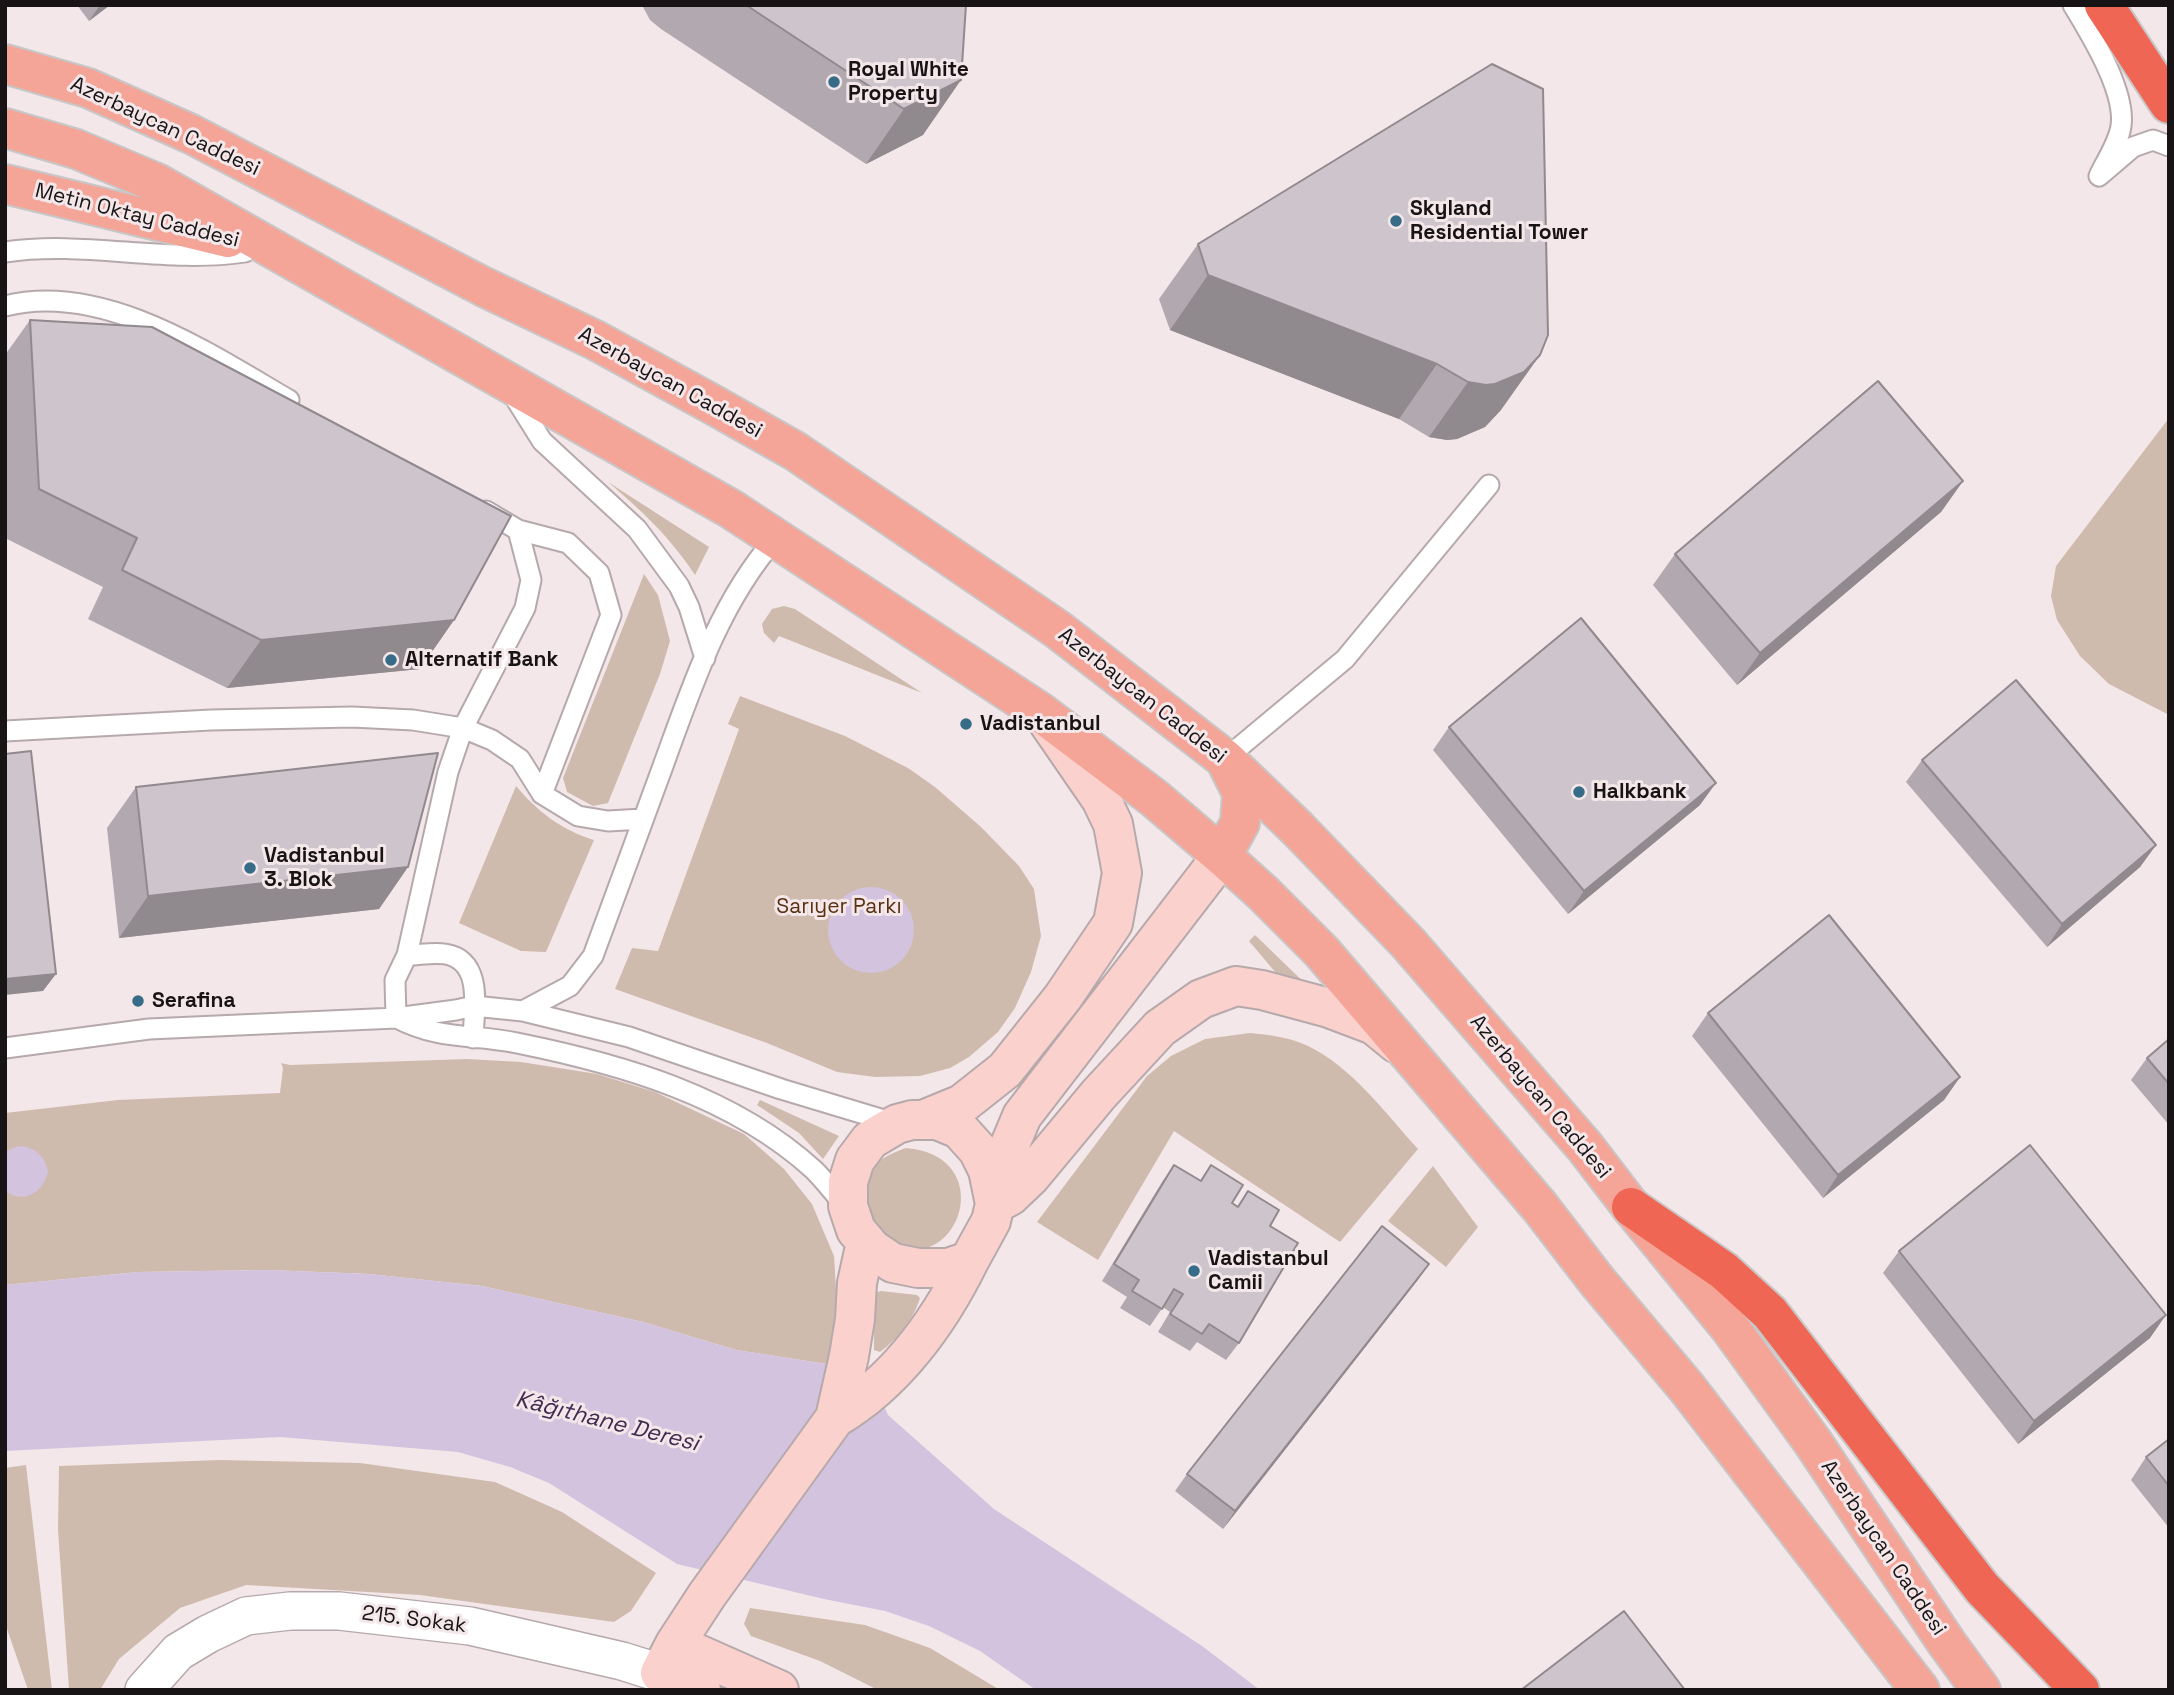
<!DOCTYPE html>
<html>
<head>
<meta charset="utf-8">
<style>
	body { margin:0 }
	#map { position:relative; width:2174px; height:1695px; overflow:hidden; background:#f4e7e9; font-family:"Space Grotesk",sans-serif }
	canvas { display:block }
	.frame { position:absolute; inset:0; border:7px solid #181415; pointer-events:none }
</style>
</head>
<body>
<div id="map">
<canvas width="2174" height="1695"></canvas>
<div class="frame"></div>
</div>
<script>
const ctx = document.querySelector('canvas').getContext('2d');
ctx.lineJoin = 'round';
function fillPath(path, color) {
  ctx.fillStyle = color;
  ctx.fill(path, 'evenodd');
}
function stroke(path, color, width, dash) {
  ctx.strokeStyle = color;
  ctx.lineWidth = width;
  ctx.lineCap = dash ? 'butt' : 'round';
  ctx.setLineDash(dash || []);
  ctx.stroke(path);
}
function drawText(font, color, halo, rows, align = 'center') {
  ctx.font = font + ' "Space Grotesk",sans-serif';
  ctx.lineWidth = 6;
  ctx.setLineDash([]);
  ctx.textBaseline = 'middle';
  ctx.strokeStyle = halo;
  ctx.fillStyle = color;
  for (const [text, x, y, turn = 0] of rows) {
    ctx.save();
    ctx.translate(x, y);
    ctx.rotate((+turn || 0) * Math.PI / 180);
    ctx.textAlign = isNaN(turn) ? turn : align;
    if (halo) ctx.strokeText(text, 0, 0);
    ctx.fillText(text, 0, 0);
    ctx.restore();
  }
}
const green = new Path2D(`
	M 2169,418 L 2169,715 L 2109,684 L 2080,656 L 2057,620 L 2051,596 L 2056,566 Z
	M 608,482 L 709,547 L 695,575 C 670,537 643,512 608,482 Z
	M 644,574 L 658,595 L 670,641 L 660,674 L 608,803 L 593,806 L 567,792 L 563,778 Z
	M 784,606 L 795,609 L 922,693 L 779,636 L 774,643 L 764,633 L 762,624 L 772,609 Z
	M 740,696 L 845,736 L 908,768 L 935,787 L 981,827 L 1019,866 L 1034,889 L 1041,936 L 1031,972 L 1015,1008 L 998,1032 L 969,1057 L 950,1068 L 920,1076 L 875,1077 L 837,1072 L 767,1043 L 615,989 L 632,948 L 658,951 L 739,729 L 728,724 Z
	M 516,786 C 537,811 561,830 594,840 L 546,952 L 521,951 L 459,923 Z
	M 1255,935 L 1313,991 L 1287,986 L 1249,941 Z
	M 1250,1033 C 1269,1035 1290,1037 1308,1046 C 1352,1067 1386,1114 1418,1149 L 1340,1242 L 1174,1131 L 1098,1260 L 1037,1222 L 1147,1076 L 1171,1056 L 1205,1039 Z
	M 467,1059 L 521,1062 L 597,1074 L 655,1092 L 744,1134 L 784,1169 L 812,1204 L 834,1256 L 838,1321 L 827,1364 L 736,1350 L 643,1322 L 482,1286 L 369,1274 L 268,1270 L 138,1272 L 5,1285 L 5,1113 L 118,1100 L 280,1093 L 283,1068 L 281,1063 L 290,1065 Z
	M 760,1100 L 839,1136 L 823,1159 L 799,1133 L 757,1105 Z
	M 906,1148 C 992,1155 965,1258 908,1249 C 898,1247 886,1240 877,1236 C 872,1222 865,1207 863,1193 C 859,1168 888,1154 906,1148 Z
	M 1433,1166 L 1478,1227 L 1446,1267 L 1388,1221 Z
	M 881,1291 L 917,1295 L 920,1298 C 915,1317 896,1341 880,1352 L 874,1350 L 874,1293 Z
	M 219,1460 L 360,1463 L 495,1482 L 562,1512 L 656,1573 L 631,1611 L 614,1622 L 420,1595 L 246,1585 L 180,1608 L 119,1659 L 100,1690 L 69,1690 L 58,1530 L 59,1466 Z
	M 26,1465 L 52,1690 L 28,1690 L 5,1623 L 5,1468 Z
	M 750,1608 L 865,1625 L 930,1648 L 1000,1690 L 878,1690 L 820,1661 L 751,1636 L 744,1624 Z`);
const water = new Path2D(`
	M828 930a43 43 0 1 1 86 0a43 43 0 1 1-86 0Z
	M 18,1146 C 34,1146 44,1155 48,1171 C 44,1192 24,1205 5,1191 L 5,1152 Z
	M 268,1270 L 369,1274 L 482,1286 L 643,1322 L 736,1350 L 827,1364 L 872,1380 L 888,1415 L 994,1509 L 1202,1646 L 1260,1690 L 1036,1690 L 980,1651 L 929,1626 L 885,1611 L 824,1599 L 677,1564 L 549,1483 L 510,1467 L 458,1452 L 280,1437 L 5,1451 L 5,1285 L 138,1272 Z`);
const lane = new Path2D(`
	M 2073,5 C 2091,35 2126,91 2121,126 C 2119,142 2106,161 2099,176 L 2133,147 L 2153,140 L 2169,146
	M 5,252 C 86,240 165,264 245,252
	M 5,306 C 102,281 208,353 289,400
	M 512,393 L 542,441 L 637,529 L 679,586 L 689,607 L 705,658
	M 518,530 L 568,543 L 599,573 L 611,615 L 542,794
	M 5,731 L 211,720 L 352,717 L 413,720 L 463,728 L 492,740 L 520,759 L 542,794 L 578,816 L 608,821 L 643,819
	M 1225,759 L 1345,659 L 1489,485
	M 407,955 L 448,772 L 463,728 L 525,608 L 531,580 L 518,530 L 486,511
	M 523,1011 L 570,986 L 593,956 C 616,893 640,829 663,766 C 692,686 720,601 776,538
	M 396,1018 L 395,980 L 407,955 C 419,955 433,952 445,954 C 484,960 474,1010 473,1038
	M 397,1018 C 439,1040 473,1034 517,1043 C 621,1064 733,1096 814,1170 C 825,1181 835,1194 845,1206
	M 5,1048 L 149,1029 L 396,1018 L 456,1010 L 474,1006 L 523,1011 L 629,1037 L 781,1089 L 894,1123`);
const street = new Path2D(`
	M 144,1690 L 178,1652 L 208,1634 L 246,1616 L 290,1611 L 339,1611 L 470,1626 L 622,1661 L 660,1673`);
const secondary = new Path2D(`
	M 923,1120 L 962,1104 L 1005,1070 L 1063,997 L 1113,923 L 1122,873 L 1113,824 L 1101,799 L 1048,722
	M 995,1204 L 988,1170 L 978,1150 L 959,1129 L 937,1120 L 912,1120 L 897,1124 L 870,1140 L 855,1160 L 848,1182 L 848,1206 L 856,1230 L 872,1249 L 893,1263 L 918,1268 L 948,1268 L 969,1261 L 991,1221 L 995,1204 L 999,1171 L 1022,1116 L 1222,856
	M 995,1204 L 1010,1196 L 1030,1177 L 1099,1094 L 1160,1028 L 1201,999 L 1236,986 L 1262,990 L 1329,1008 L 1374,1025 L 1396,1043
	M 835,1418 C 895,1383 939,1322 969,1261
	M 675,1644 L 779,1690
	M 701,1690 L 660,1673 L 675,1644 L 707,1595 L 835,1418 L 849,1356 L 855,1319 L 857,1283 L 866,1242`);
const primary = new Path2D(`
	M 5,64 L 88,88 L 191,134 L 484,287 L 595,340 L 710,403 L 795,451 L 1057,629 L 1225,759 L 1297,828 L 1408,943 L 1585,1147 L 1631,1207 L 1730,1328 L 1812,1441 L 1946,1642 L 1981,1690
	M 5,128 L 76,149 L 157,183 L 731,509 L 1040,712 L 1154,798 L 1222,856 L 1263,893 L 1322,952 L 1540,1207 L 1597,1281 L 1687,1388 L 1920,1690
	M 5,184 L 228,238
	M 1222,856 L 1240,823 L 1242,793 L 1226,761`);
const highway = new Path2D(`
	M 2104,5 L 2169,104
	M 1631,1207 L 1724,1271 L 1770,1313 L 1982,1588 L 2080,1690`);
const wall = new Path2D(`
	M 77,5 L 110,5 L 89,21 Z
	M 642,5 L 966,5 L 923,135 L 866,164 L 661,29 L 650,20 Z
	M 1492,64 L 1501,410 L 1485,427 L 1457,439 L 1447,440 L 1429,437 L 1399,419 L 1170,330 L 1159,299 L 1198,244 Z
	M 30,320 L 454,620 L 420,669 L 227,688 L 88,619 L 103,587 L 5,538 L 5,355 Z
	M 1963,481 L 1941,512 L 1737,685 L 1653,585 L 1675,554 Z
	M 1449,727 L 1700,805 L 1568,914 L 1433,750 Z
	M 1922,760 L 2156,845 L 2140,867 L 2047,947 L 1906,782 Z
	M 136,787 L 408,867 L 379,909 L 119,938 L 107,828 Z
	M 1708,1013 L 1960,1077 L 1944,1100 L 1823,1198 L 1692,1036 Z
	M 2169,1039 L 2169,1125 L 2131,1080 L 2147,1058 Z
	M 1174,1165 L 1200,1181 L 1211,1165 L 1232,1203 L 1237,1207 L 1248,1191 L 1270,1226 L 1239,1343 L 1226,1360 L 1197,1342 L 1190,1351 L 1158,1332 L 1170,1312 L 1163,1307 L 1150,1326 L 1120,1308 L 1127,1297 L 1102,1281 L 1162,1182 Z
	M 1899,1251 L 2150,1338 L 2018,1444 L 1883,1273 Z
	M 1429,1264 L 1417,1281 L 1223,1529 L 1175,1491 L 1187,1474 Z
	M 2169,1439 L 2169,1528 L 2131,1480 L 2146,1457 Z`);
const shadedWall = new Path2D(`
	M 100,5 L 110,5 L 89,21 Z
	M 961,80 L 923,135 L 866,164 L 904,109 Z
	M 1208,275 L 1437,364 L 1399,419 L 1170,330 Z
	M 1540,355 L 1501,410 L 1485,427 L 1457,439 L 1447,440 L 1429,437 L 1468,382 Z
	M 1963,481 L 1941,512 L 1737,685 L 1760,653 Z
	M 454,620 L 420,669 L 227,688 L 261,640 Z
	M 1716,783 L 1700,805 L 1568,914 L 1584,891 Z
	M 2156,845 L 2140,867 L 2047,947 L 2062,924 Z
	M 408,867 L 379,909 L 119,938 L 148,896 Z
	M 56,974 L 43,991 L 5,995 L 5,979 Z
	M 1960,1077 L 1944,1100 L 1823,1198 L 1838,1175 Z
	M 1429,1264 L 1417,1281 L 1223,1529 L 1235,1511 Z
	M 2166,1315 L 2150,1338 L 2018,1444 L 2034,1421 Z`);
const building = new Path2D(`
	M 746,5 L 966,5 L 961,80 L 904,109 Z
	M 1492,64 L 1543,89 L 1548,335 L 1540,355 L 1524,372 L 1495,384 L 1486,385 L 1468,382 L 1437,364 L 1208,275 L 1198,244 Z
	M 30,320 L 152,327 L 511,516 L 454,620 L 261,640 L 122,570 L 137,538 L 39,489 Z
	M 1878,381 L 1963,481 L 1760,653 L 1675,554 Z
	M 1581,618 L 1716,783 L 1584,891 L 1449,727 Z
	M 2016,680 L 2156,845 L 2062,924 L 1922,760 Z
	M 31,751 L 56,974 L 5,979 L 5,754 Z
	M 438,753 L 408,867 L 148,896 L 136,787 Z
	M 1829,915 L 1960,1077 L 1838,1175 L 1708,1013 Z
	M 2169,1039 L 2169,1084 L 2147,1058 Z
	M 2030,1145 L 2166,1315 L 2034,1421 L 1899,1251 Z
	M 1174,1165 L 1201,1181 L 1211,1165 L 1243,1185 L 1232,1203 L 1238,1207 L 1248,1191 L 1279,1210 L 1270,1226 L 1298,1243 L 1239,1343 L 1209,1324 L 1202,1334 L 1170,1314 L 1183,1294 L 1174,1289 L 1162,1309 L 1132,1291 L 1139,1280 L 1114,1264 Z
	M 1382,1226 L 1429,1264 L 1235,1511 L 1187,1474 Z
	M 2169,1439 L 2169,1486 L 2146,1457 Z
	M 1624,1611 L 1685,1690 L 1521,1690 Z`);
const markers = [
	[834,82,7,"#366c87"],
	[1396,221,7,"#366c87"],
	[391,660,7,"#366c87"],
	[966,724,7,"#366c87"],
	[1579,792,7,"#366c87"],
	[250,868,7,"#366c87"],
	[138,1001,7,"#366c87"],
	[1194,1271,7,"#366c87"]
];
const poiNames = [
	["Royal White",848,70],
	["Property",848,94],
	["Skyland",1410,209],
	["Residential Tower",1410,233],
	["Alternatif Bank",405,660],
	["Vadistanbul",980,724],
	["Halkbank",1593,792],
	["Vadistanbul",264,856],
	["3. Blok",264,880],
	["Serafina",152,1001],
	["Vadistanbul",1208,1259],
	["Camii",1208,1283]
];
const streetNames = [
	["Azerbaycan Caddesi",165,127,25],
	["Metin Oktay Caddesi",137,216,14],
	["Azerbaycan Caddesi",670,383,29],
	["Azerbaycan Caddesi",1142,696,38],
	["Azerbaycan Caddesi",1540,1097,50],
	["Azerbaycan Caddesi",1883,1548,56],
	["215. Sokak",414,1620,7]
];
const parkNames = [
	["Sarıyer Parkı",839,907]
];
const waterNames = [
	["Kâğıthane Deresi",607,1422,14]
];
fillPath(green, '#cfbbae');
fillPath(water, '#d3c3df');
stroke(lane, '#b6a9ac', 23);
stroke(street, '#b6a9ac', 40);
stroke(secondary, '#b6a9ac', 42);
stroke(primary, '#c8c7c7', 42);
stroke(highway, '#c8c7c7', 42);
stroke(lane, '#fff', 19);
stroke(street, '#fff', 37);
stroke(secondary, '#fad1cc', 38);
stroke(primary, '#f5a498', 38);
stroke(highway, '#ef6754', 38);
fillPath(wall, '#b1a9af');
fillPath(shadedWall, '#90898e');
fillPath(building, '#cec4cb');
stroke(building, '#90898e', 2);
for (const [x, y, r, color] of markers) {
  const dot = new Path2D();
  dot.arc(x, y, r, 0, 2 * Math.PI);
  ctx.fillStyle = color;
  ctx.fill(dot);
  stroke(dot, '#f4e7e9', 2.5);
}
drawText('bold 21px', '#181415', '#f4e7e9', poiNames, 'left');
drawText('21px', '#181415', '#f4e7e9', streetNames);
drawText('21px', '#593111', '#f4e7e9', parkNames);
drawText('italic 23px', '#422a51', '#f4e7e9', waterNames);
</script>
</body>
</html>
